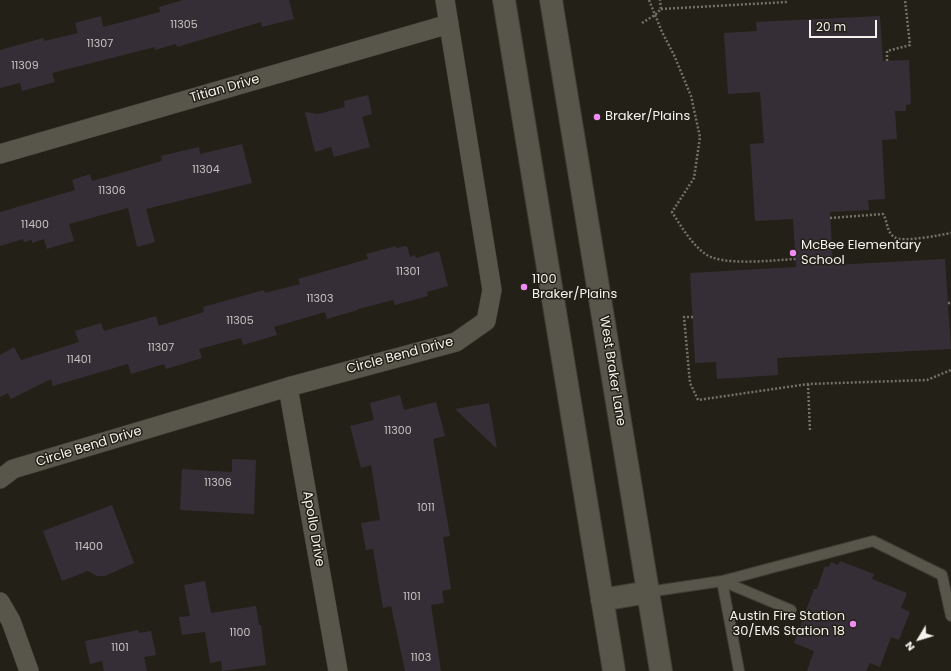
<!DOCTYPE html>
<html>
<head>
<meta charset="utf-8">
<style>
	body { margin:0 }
	#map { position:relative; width:951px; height:671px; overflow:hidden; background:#232117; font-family:Poppins,sans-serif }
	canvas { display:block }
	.north { position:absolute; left:899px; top:619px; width:40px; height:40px; -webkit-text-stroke:3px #232117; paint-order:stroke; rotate:232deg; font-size:11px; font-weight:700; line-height:16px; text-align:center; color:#f4f2ec }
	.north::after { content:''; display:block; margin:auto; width:14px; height:18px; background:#f4f2ec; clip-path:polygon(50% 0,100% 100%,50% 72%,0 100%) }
	.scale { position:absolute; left:809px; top:20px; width:68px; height:18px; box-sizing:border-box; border:2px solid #f4f2ec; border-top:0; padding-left:5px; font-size:12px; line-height:14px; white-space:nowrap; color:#f4f2ec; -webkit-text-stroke:3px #232117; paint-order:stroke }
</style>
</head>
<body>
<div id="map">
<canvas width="951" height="671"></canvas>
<div class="north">N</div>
<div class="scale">20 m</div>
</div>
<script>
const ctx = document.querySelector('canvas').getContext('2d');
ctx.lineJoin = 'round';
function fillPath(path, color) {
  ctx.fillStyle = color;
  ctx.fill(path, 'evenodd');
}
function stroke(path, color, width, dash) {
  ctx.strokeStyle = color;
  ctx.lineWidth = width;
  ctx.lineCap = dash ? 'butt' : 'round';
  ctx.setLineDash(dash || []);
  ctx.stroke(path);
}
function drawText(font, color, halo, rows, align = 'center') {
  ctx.font = font + ' Poppins,sans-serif';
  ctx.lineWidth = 3;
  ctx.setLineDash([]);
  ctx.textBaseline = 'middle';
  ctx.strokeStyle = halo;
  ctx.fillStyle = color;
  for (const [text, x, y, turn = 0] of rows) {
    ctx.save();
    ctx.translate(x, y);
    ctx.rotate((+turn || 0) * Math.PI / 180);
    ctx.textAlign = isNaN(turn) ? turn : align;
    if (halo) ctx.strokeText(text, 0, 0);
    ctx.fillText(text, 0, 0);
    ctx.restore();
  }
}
const building = new Path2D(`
	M 183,0 L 289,0 L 294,19 L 262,27 L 261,22 L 177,47 L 176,44 L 155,50 L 155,47 L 52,73 L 55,82 L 22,91 L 20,83 L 0,88 L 0,50 L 43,38 L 44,41 L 78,33 L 75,23 L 101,16 L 103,27 L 160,12 L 159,7 Z
	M 880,16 L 883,61 L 909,60 L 911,104 L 906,105 L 906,111 L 895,111 L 897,139 L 882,140 L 885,199 L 868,200 L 869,210 L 830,212 L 833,265 L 945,259 L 951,349 L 777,358 L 778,375 L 717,379 L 716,362 L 695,363 L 690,273 L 796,267 L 793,219 L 755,221 L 750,144 L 764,143 L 760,92 L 728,94 L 724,33 L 757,31 L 756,22 Z
	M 368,95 L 372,114 L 362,117 L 370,147 L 334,157 L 331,147 L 315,152 L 305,112 L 318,114 L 345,107 L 344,101 Z
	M 242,144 L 252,183 L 146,209 L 155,242 L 137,247 L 128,208 L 69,224 L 74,241 L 47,249 L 44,239 L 32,243 L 32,240 L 24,242 L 23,239 L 0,246 L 0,212 L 75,190 L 72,180 L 90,174 L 92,181 L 162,161 L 161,156 L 199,147 L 200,154 Z
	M 396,246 L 396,248 L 407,246 L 410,257 L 415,255 L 416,258 L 439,251 L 448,286 L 427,292 L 428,296 L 395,305 L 393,300 L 358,309 L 358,310 L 327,319 L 325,312 L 274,327 L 277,335 L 243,345 L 241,338 L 199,349 L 202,358 L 166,369 L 164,364 L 131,374 L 128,364 L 53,386 L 51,379 L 11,399 L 8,393 L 0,397 L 0,355 L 14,347 L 21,360 L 79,342 L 75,331 L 101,323 L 104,331 L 156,316 L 159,326 L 204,312 L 203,307 L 264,290 L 265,293 L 300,284 L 298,279 L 368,259 L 366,254 Z
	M 400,395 L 404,410 L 436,402 L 445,436 L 433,439 L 450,536 L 443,537 L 451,589 L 442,591 L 444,603 L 431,605 L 441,671 L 405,671 L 391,606 L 383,608 L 373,549 L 366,550 L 361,523 L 380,520 L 371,465 L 361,468 L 350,426 L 374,420 L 370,403 Z
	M 489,403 L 497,449 L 455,409 Z
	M 232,459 L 256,460 L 254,514 L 180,510 L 182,469 L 232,472 Z
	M 112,505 L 134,563 L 105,576 L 97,576 L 88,571 L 62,581 L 43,531 Z
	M 840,561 L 874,574 L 872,579 L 907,593 L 901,608 L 910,612 L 899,640 L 891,637 L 880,667 L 870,663 L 866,671 L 807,671 L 814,651 L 794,643 L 814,589 L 817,589 L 825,566 L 829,567 L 831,562 L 838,565 Z
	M 205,581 L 211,613 L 256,606 L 259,625 L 261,625 L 266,665 L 222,671 L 221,661 L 210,663 L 205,632 L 182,635 L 179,617 L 190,616 L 184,585 Z
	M 138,630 L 139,633 L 151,631 L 156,655 L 144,657 L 147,671 L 104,671 L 102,661 L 90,664 L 85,641 Z`);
const path = new Path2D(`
	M 649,0 L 662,32 L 674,55 L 691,96 L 700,137 L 694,178 L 672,212 C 681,226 690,242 704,253 C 721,267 773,260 796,259
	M 661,9 L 787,2
	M 642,23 L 655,15 L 661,9 L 660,0
	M 887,61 L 887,51 L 910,45 L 905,0
	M 830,218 L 883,214 C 888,222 886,231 894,237 C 902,243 940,235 951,233
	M 948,303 L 951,303
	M 693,317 L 684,317 L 690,383 L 698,400 L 808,384 L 927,380 L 951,370
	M 808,384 L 810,431`);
const lane = new Path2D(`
	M 722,581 L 739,671
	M 722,581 L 791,610
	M 648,592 L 722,581 L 873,541 L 942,575 L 951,616`);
const street = new Path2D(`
	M 0,154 L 449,24
	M 288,387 L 338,671
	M 0,479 L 13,469 L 288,387 L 456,342 L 486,321 L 492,290 L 445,0
	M 0,602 L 11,621 L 29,671`);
const secondary = new Path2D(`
	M 504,0 L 614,671
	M 551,0 L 661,671
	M 602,600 L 648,592`);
const markers = [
	[597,117,4,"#f08bf5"],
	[793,253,4,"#f08bf5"],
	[524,287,4,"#f08bf5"],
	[853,624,4,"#f08bf5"]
];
const numberNames = [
	["11305",184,25],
	["11307",100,44],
	["11309",25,66],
	["11304",206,170],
	["11306",112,191],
	["11400",35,225],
	["11301",408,272],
	["11303",320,299],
	["11305",240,321],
	["11307",161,348],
	["11401",79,360],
	["11300",398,431],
	["11306",218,483],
	["1011",426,508],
	["11400",89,547],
	["1101",412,597],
	["1100",240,633],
	["1101",120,648],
	["1103",421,658]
];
const streetNames = [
	["Titian Drive",225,89,-16],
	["Circle Bend Drive",400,356,-15],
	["West Braker Lane",612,371,81],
	["Circle Bend Drive",89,447,-17],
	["Apollo Drive",313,529,80]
];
const poiNames = [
	["Braker/Plains",605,117],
	["McBee Elementary",801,246],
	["School",801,261],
	["1100",532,280],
	["Braker/Plains",532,295],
	["Austin Fire Station",845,617,"right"],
	["30/EMS Station 18",845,632,"right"]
];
fillPath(building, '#362e36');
stroke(lane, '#403d36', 12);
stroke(street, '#403d36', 20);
stroke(secondary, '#403d36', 24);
stroke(path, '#737168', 2.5, [2, 2]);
stroke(lane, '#58554a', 10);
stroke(street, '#58554a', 19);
stroke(secondary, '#58554a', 22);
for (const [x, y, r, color] of markers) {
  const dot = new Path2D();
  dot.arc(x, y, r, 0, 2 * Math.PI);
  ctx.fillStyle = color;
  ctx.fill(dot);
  stroke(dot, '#232117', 1.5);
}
drawText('11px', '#c4c1be', null, numberNames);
drawText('13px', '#f4f2ec', '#232117', streetNames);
drawText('13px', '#f4f2ec', '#232117', poiNames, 'left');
</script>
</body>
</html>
